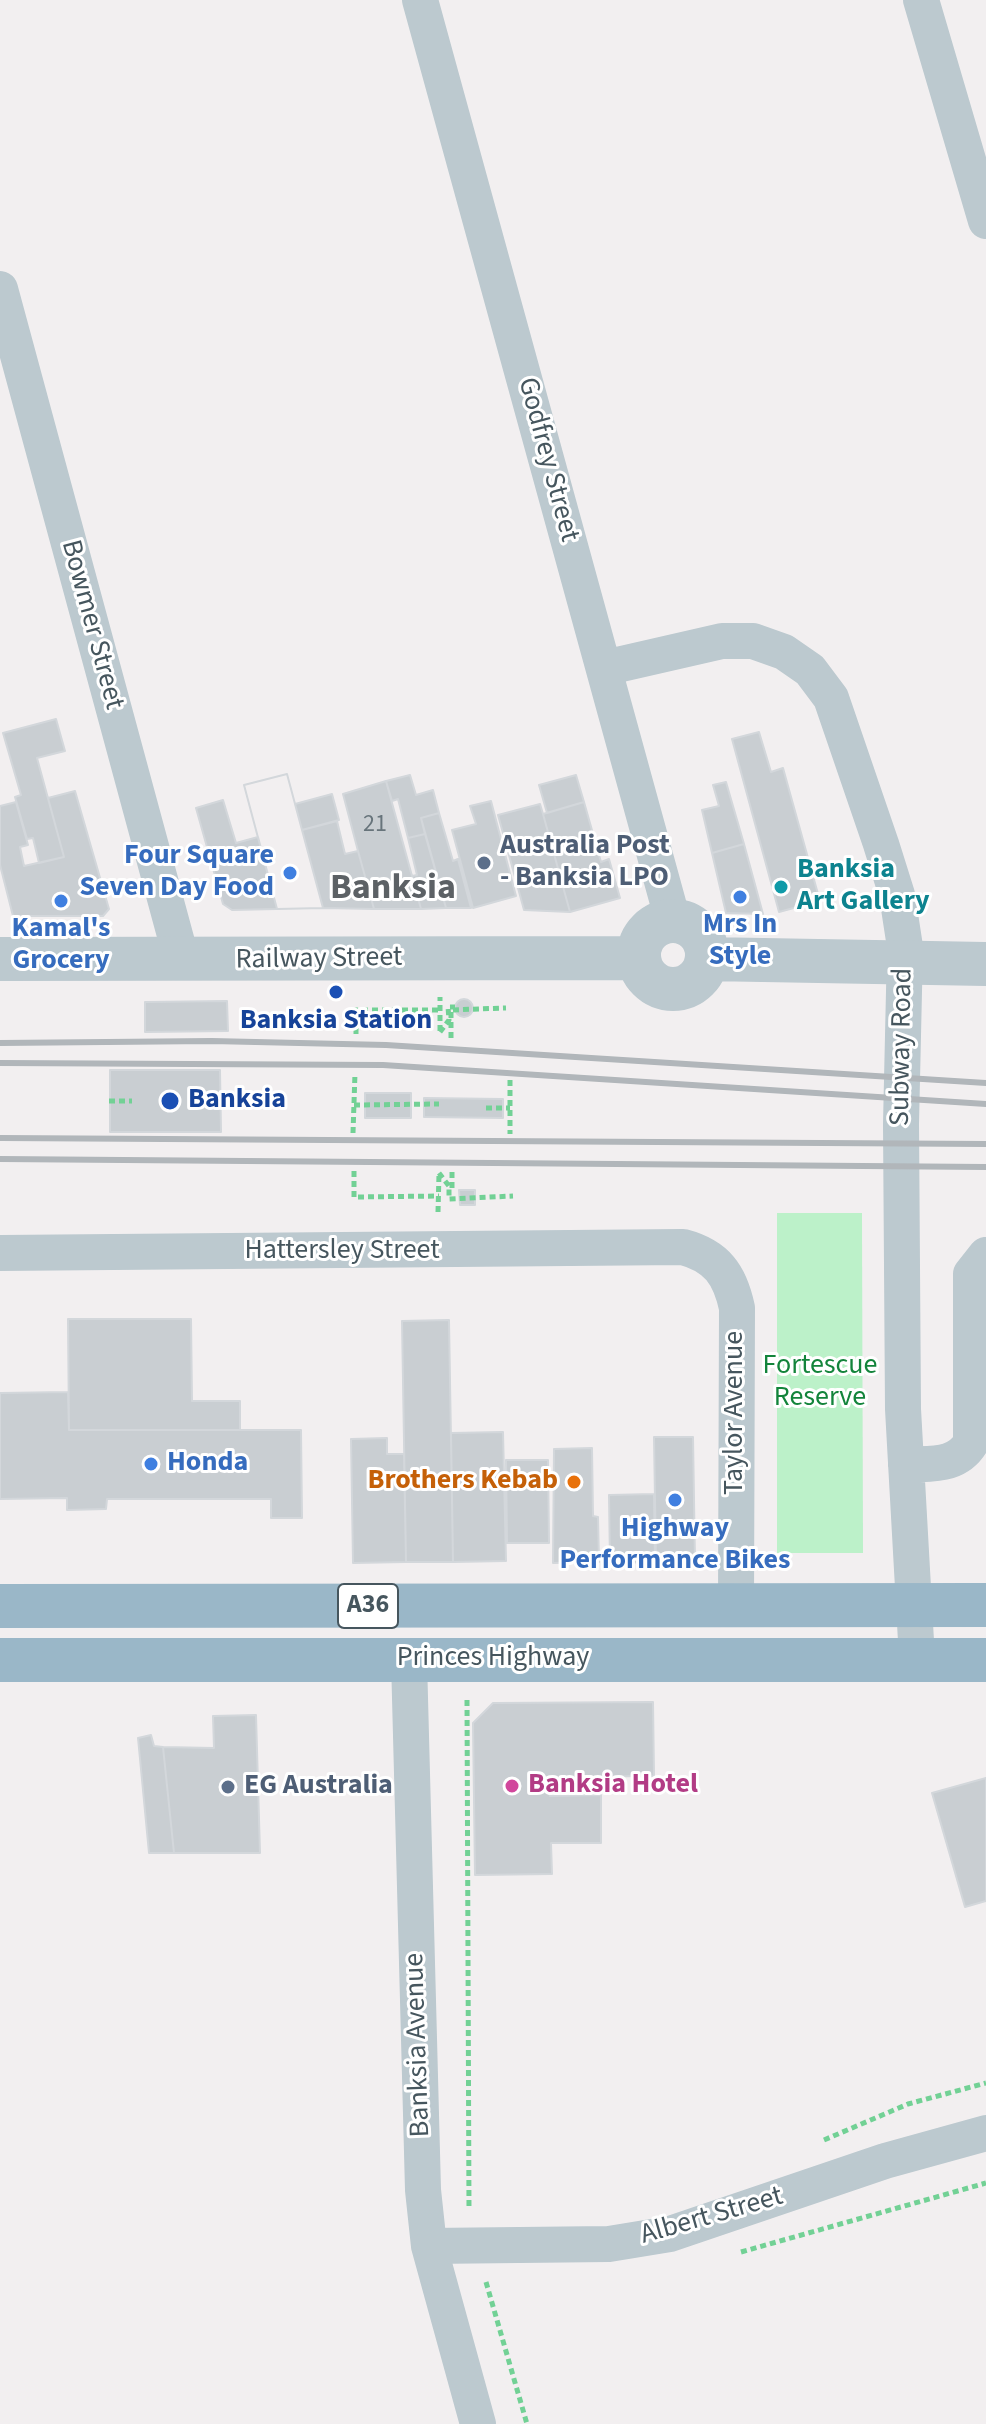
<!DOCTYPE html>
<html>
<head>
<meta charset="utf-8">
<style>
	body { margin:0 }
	canvas { display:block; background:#f2eff0 }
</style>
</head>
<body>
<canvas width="986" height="2424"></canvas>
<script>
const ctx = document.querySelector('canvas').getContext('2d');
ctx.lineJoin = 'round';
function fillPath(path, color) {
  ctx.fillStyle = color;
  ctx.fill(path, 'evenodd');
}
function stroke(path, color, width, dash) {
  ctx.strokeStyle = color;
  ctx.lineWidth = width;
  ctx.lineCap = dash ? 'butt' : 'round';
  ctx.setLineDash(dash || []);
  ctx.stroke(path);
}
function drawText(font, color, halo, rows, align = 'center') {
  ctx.font = font + ' "Source Sans 3",sans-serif';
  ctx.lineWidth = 6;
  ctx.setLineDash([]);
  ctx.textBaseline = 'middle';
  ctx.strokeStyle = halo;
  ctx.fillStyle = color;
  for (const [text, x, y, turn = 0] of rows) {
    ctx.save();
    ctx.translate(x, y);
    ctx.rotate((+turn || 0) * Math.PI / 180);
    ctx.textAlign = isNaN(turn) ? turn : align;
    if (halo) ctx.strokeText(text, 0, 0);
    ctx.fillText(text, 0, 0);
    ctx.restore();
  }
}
const green = new Path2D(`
	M 777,1213 L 862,1213 L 863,1553 L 777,1553 Z`);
const building = new Path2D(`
	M 56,719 L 65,751 L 37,758 L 64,857 L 39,863 L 33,838 L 27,839 L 15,797 L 21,795 L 3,733 Z
	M 759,732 L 771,772 L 783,768 L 818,894 L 799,899 L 801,906 L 779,912 L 732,739 Z
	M 287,774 L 302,830 L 323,908 L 277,909 L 244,785 Z
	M 287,774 L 302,830 L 323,908 L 277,909 L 244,785 Z
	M 410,775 L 416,795 L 433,790 L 439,813 L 421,818 L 425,834 L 408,838 L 398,799 L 392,801 L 386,781 Z
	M 576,775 L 584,802 L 547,813 L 539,785 Z
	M 386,781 L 412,876 L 421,909 L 374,909 L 358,851 L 343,794 Z
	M 726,782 L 744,844 L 712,853 L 702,810 L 719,806 L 713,785 Z
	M 75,791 L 109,909 L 103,916 L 13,916 L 0,865 L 0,806 L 16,802 L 28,845 L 20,847 L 24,866 L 64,857 L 48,798 Z
	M 332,794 L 339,820 L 302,830 L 295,804 Z
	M 223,800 L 236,843 L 258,837 L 277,909 L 232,910 L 223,904 L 196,808 Z
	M 491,801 L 516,896 L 473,908 L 452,830 L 476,824 L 470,806 Z
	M 584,802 L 601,862 L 609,859 L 620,898 L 570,912 L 543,814 Z
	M 540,804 L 543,814 L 570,912 L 524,910 L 498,815 Z
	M 439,813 L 453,861 L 458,859 L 471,908 L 446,908 L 421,818 Z
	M 337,821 L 345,854 L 358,851 L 374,909 L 323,908 L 302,830 Z
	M 425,834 L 446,908 L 421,909 L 412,876 L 417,875 L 408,838 Z
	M 744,844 L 763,914 L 726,913 L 712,853 Z
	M455 1008a9 9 0 1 1 18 0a9 9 0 1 1-18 0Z
	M 227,1001 L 228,1031 L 145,1032 L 145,1002 Z
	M 110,1070 L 220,1070 L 221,1132 L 110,1132 Z
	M 365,1093 L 411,1093 L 411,1118 L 365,1118 Z
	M 424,1098 L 503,1099 L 503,1118 L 424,1117 Z
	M 459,1190 L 475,1190 L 475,1205 L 460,1205 Z
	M 68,1319 L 191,1319 L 192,1401 L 240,1401 L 240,1430 L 69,1430 Z
	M 449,1320 L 453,1562 L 406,1562 L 402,1321 Z
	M 68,1392 L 69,1430 L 301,1430 L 302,1518 L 271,1518 L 271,1499 L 107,1499 L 106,1509 L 67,1510 L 67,1498 L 0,1499 L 0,1393 Z
	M 503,1432 L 506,1561 L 453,1562 L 451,1433 Z
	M 654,1437 L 693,1437 L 695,1562 L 656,1562 Z
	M 387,1438 L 387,1454 L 404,1454 L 406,1562 L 353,1563 L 351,1439 Z
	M 592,1448 L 593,1516 L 598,1517 L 599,1562 L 553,1563 L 554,1449 Z
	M 506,1460 L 548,1460 L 549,1543 L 507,1543 Z
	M 654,1494 L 655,1562 L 610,1563 L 609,1495 Z
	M 653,1702 L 654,1776 L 550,1777 L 550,1796 L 601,1795 L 601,1843 L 551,1843 L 552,1874 L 475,1875 L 473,1723 L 493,1703 Z
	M 256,1715 L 260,1853 L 174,1853 L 163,1747 L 214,1748 L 213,1716 Z
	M 151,1735 L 154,1746 L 163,1747 L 174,1853 L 149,1853 L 138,1738 Z
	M 986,1778 L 986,1901 L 965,1907 L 932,1793 Z`);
const path = new Path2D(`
	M 440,1031 L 440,997
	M 440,1032 L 449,1020 L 448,1007 L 455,1007
	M 356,1034 L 356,1010 L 439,1010
	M 451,1038 L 451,1010 L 506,1008
	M 510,1080 L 510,1134
	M 109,1101 L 132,1101
	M 354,1105 L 439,1104
	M 486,1108 L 510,1108
	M 353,1133 L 355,1073
	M 354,1171 L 354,1197 L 439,1196
	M 452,1172 L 452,1189
	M 439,1173 L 449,1186 L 449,1199 L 513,1196
	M 438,1212 L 439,1174
	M 467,1700 L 469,2210
	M 824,2140 L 908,2104 L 986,2083
	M 741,2252 L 986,2183
	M 486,2282 L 527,2424`);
const minor = new Path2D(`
	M 420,0 L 673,921
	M 921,0 L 986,221
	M 0,289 L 182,961
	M 604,668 L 722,641 L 753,641 L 784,652 L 810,670 L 831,698 L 881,844 L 897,895 L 905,947 L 901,1124 L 903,1409 L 917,1659
	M 0,1253 L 683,1247 C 717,1256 730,1275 737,1308 L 736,1605
	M 906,1465 C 932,1463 956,1467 971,1443 L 971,1274 L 986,1255
	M 409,1660 L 423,2190 L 429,2246 L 478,2424
	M 429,2246 L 609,2244 L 670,2234 L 885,2161 L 986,2133`);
const tertiary = new Path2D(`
	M639 955a34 34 0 1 1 68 0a34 34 0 1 1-68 0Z
	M 0,959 L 638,958
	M 707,959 L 986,964`);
const trunk = new Path2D(`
	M 0,1606 L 986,1605
	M 0,1660 L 986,1660`);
const rail = new Path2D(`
	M 0,1043 L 212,1041 L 386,1045 L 986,1083
	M 0,1063 L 383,1065 L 986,1104
	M 0,1138 L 986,1144
	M 0,1159 L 986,1167`);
const markers = [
	[484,863,8,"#5c6f8a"],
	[290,873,8,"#3f7fe0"],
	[781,887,8,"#0f9aa8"],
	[740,897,8,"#3f7fe0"],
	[61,901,8,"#3f7fe0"],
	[336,992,8,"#1a4fb4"],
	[170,1101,10,"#1a4fb4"],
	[151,1464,8,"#3f7fe0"],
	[574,1482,8,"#e8710a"],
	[675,1500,8,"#3f7fe0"],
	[512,1786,8,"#d1479c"],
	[228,1787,8,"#5c6f8a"]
];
const numberNames = [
	["21",375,826]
];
const shields = [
	[368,1606,60]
];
const shieldNames = [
	["A36",368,1606]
];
const streetNames = [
	["Godfrey Street",547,460,75],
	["Bowmer Street",91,625,75],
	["Railway Street",319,960,-1],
	["Subway Road",903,1047,-89],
	["Hattersley Street",342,1252],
	["Taylor Avenue",736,1413,-90],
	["Princes Highway",493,1659],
	["Banksia Avenue",419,2045,-92],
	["Albert Street",712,2217,-16]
];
const serviceNames = [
	["Australia Post",500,847],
	["- Banksia LPO",500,879],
	["EG Australia",244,1787]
];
const shopNames = [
	["Four Square",274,857,"right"],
	["Seven Day Food",274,889,"right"],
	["Mrs In",740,926],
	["Style",740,958],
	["Kamal's",61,930],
	["Grocery",61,962],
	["Honda",167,1464,"left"],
	["Highway",675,1530],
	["Performance Bikes",675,1562]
];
const cultureNames = [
	["Banksia",797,871],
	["Art Gallery",797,903]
];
const transitNames = [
	["Banksia Station",336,1022],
	["Banksia",188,1101,"left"]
];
const parkNames = [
	["Fortescue",820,1367],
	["Reserve",820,1399]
];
const foodNames = [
	["Brothers Kebab",558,1482]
];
const hotelNames = [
	["Banksia Hotel",528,1786]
];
const districtNames = [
	["Banksia",393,890]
];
fillPath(green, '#bcf1c9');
fillPath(building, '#c9ced2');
stroke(building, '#d3d7db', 2);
stroke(path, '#72d195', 5, [6, 4]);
stroke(minor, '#bcc9cf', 36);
stroke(tertiary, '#bcc9cf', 44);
stroke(trunk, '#9ab7c8', 44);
stroke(rail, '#b1b6ba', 6);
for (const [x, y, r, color] of markers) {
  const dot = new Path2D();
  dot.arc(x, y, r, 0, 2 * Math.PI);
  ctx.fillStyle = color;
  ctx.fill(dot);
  stroke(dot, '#fff', 3);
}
drawText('24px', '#67747b', null, numberNames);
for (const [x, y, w] of shields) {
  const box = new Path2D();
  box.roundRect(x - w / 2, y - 22, w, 44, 6);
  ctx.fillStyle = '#fff';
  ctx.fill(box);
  stroke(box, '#46565e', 2);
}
drawText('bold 26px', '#46565e', null, shieldNames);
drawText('28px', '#46565e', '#fff', streetNames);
drawText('bold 28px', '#4e5e75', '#fff', serviceNames, 'left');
drawText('bold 28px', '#366cbe', '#fff', shopNames);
drawText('bold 28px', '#0d838f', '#fff', cultureNames, 'left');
drawText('bold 28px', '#164399', '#fff', transitNames);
drawText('28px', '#13843b', '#fff', parkNames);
drawText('bold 28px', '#c56008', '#fff', foodNames, 'right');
drawText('bold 28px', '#b23c85', '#fff', hotelNames, 'left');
drawText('bold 36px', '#5c6165', '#fff', districtNames);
</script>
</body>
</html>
